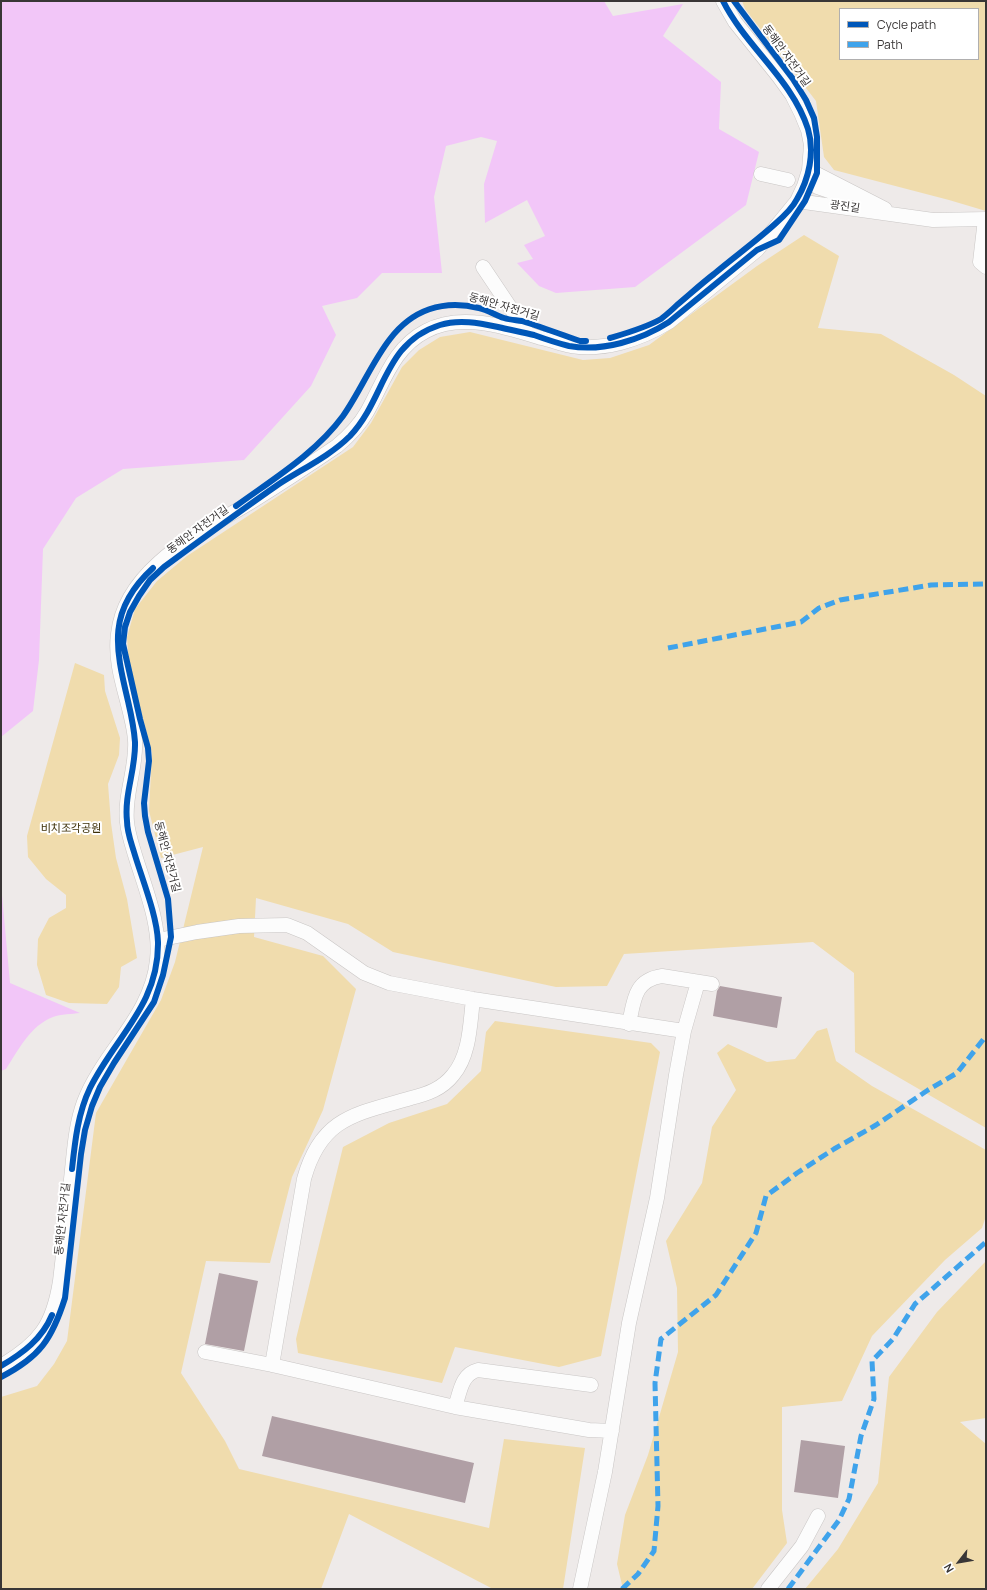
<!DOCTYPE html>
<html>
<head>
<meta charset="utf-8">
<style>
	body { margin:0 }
	#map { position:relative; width:987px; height:1590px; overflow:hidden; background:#eeeae9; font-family:Manrope,sans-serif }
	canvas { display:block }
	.frame { position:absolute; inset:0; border:2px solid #393636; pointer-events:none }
	.legend { position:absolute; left:839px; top:8px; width:140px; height:52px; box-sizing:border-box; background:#fff; border:1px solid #b0afaf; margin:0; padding:5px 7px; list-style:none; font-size:12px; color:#393636 }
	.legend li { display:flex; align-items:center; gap:8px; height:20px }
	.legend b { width:20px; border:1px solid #b0afaf }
	.north { position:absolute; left:939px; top:1542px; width:40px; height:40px; -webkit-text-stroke:3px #fff; paint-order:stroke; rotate:239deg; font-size:11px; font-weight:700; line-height:16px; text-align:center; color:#393636 }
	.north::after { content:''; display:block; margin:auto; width:14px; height:18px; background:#393636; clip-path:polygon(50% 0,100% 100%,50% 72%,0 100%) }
</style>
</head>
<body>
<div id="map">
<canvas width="987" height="1590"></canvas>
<div class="frame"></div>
<ul class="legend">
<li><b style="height:5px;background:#0057b8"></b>Cycle path</li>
<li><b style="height:5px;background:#3fa3eb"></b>Path</li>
</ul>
<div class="north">N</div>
</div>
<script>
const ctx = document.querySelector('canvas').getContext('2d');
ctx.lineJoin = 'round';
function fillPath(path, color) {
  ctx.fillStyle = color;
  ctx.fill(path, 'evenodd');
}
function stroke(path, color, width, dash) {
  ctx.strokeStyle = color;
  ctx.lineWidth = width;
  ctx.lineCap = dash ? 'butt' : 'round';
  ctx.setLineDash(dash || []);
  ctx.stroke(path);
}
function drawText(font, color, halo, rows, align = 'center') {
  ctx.font = font + ' Manrope,"Noto Sans KR",sans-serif';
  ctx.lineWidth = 4;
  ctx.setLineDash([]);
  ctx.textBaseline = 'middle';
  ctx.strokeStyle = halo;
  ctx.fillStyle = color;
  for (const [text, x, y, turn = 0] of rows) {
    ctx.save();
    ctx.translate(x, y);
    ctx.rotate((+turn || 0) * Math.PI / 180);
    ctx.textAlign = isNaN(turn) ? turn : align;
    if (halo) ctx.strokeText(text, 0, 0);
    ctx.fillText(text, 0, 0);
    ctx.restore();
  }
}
const green = new Path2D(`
	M 742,1 L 986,1 L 986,211 L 949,200 L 834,170 L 824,157 L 816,101 L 745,9 ZM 840,9 L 978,9 L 978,59 L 840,59 Z
	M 804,235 L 839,256 L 818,328 L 881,334 L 954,375 L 986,396 L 986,1128 L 855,1052 L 854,973 L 813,942 L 624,954 L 607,986 L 556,987 L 393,952 L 348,924 L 256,898 L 254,937 L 323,956 L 356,989 L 323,1110 L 292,1177 L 270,1263 L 206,1261 L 181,1373 L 225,1441 L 239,1469 L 489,1528 L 504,1439 L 585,1448 L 563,1589 L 493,1589 L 349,1514 L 321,1589 L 1,1589 L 1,1397 L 37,1386 L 54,1364 L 67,1341 L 96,1113 L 161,1000 L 175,962 L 203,847 L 161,858 L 149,811 L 152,753 L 129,666 L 127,637 L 135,609 L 157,581 L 187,556 L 353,447 L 371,423 L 402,367 L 419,350 L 440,337 L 470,332 L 583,360 L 610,358 L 649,345 L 757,266 Z
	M 75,663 L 104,675 L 105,691 L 120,738 L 119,755 L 108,784 L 111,823 L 116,858 L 127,899 L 137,958 L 121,967 L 119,987 L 107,1004 L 69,1003 L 46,995 L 37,965 L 38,939 L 49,918 L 66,908 L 66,895 L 46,879 L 28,857 L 27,836 Z
	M 495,1021 L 651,1043 L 660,1052 L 601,1356 L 559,1367 L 455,1347 L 442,1383 L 298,1353 L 296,1339 L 343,1147 L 389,1123 L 447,1104 L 481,1071 L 486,1032 Z
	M 827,1028 L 836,1061 L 872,1086 L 986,1150 L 986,1216 L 982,1228 L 945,1260 L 872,1336 L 842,1401 L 782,1407 L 782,1510 L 787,1543 L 752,1589 L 623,1589 L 617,1564 L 625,1515 L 648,1455 L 678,1352 L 677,1288 L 666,1241 L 702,1183 L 712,1127 L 736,1090 L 717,1053 L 728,1044 L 767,1062 L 795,1059 L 817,1031 Z
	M 986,1261 L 986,1418 L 960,1422 L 986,1444 L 986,1589 L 805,1589 L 838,1549 L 878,1483 L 889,1377 L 937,1312 Z`);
const water = new Path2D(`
	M 1,1 L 604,1 L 613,16 L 683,4 L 663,36 L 721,82 L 719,129 L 759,152 L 746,205 L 635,287 L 556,293 L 539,286 L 517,263 L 533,259 L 524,245 L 545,236 L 527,200 L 485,223 L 484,184 L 497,141 L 481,137 L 446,146 L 434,197 L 442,273 L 382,273 L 357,298 L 322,306 L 336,335 L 311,386 L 244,460 L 123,469 L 76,498 L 43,549 L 39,660 L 33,711 L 1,737 Z
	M 1,884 L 10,983 L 80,1013 C 72,1014 61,1014 53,1017 C 30,1026 19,1049 6,1069 L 1,1071 Z`);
const building = new Path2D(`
	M 720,986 L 782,997 L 777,1028 L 713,1016 L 717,991 Z
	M 219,1273 L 258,1281 L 244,1351 L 205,1344 Z
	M 272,1416 L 474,1463 L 465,1503 L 262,1456 Z
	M 801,1440 L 845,1446 L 838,1498 L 794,1492 Z`);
const minor = new Path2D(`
	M 809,170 L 885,209
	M 761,174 L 788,180
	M 817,187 L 846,197
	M 797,201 L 933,220 L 986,219
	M 985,219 L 980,262 L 986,267
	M 483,267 L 528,334
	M 158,940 L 197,932 L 239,926 L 287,925 L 307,933 L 364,973 L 389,983 L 473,999 L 684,1031
	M 629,1024 C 634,1001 634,980 662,976 L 712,984
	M 205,1352 L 272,1365 L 455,1407 L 589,1430 L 612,1431
	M 272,1365 L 304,1179 C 321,1117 356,1114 411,1098 C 427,1094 442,1089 453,1075 C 470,1055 470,1024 473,999
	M 1,1366 C 40,1343 53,1325 60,1281 C 64,1247 68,1213 71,1179 C 74,1153 75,1126 84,1102 C 103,1052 152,1015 157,960 C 161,925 145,888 135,855 C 132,845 128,833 127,822 C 124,794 137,768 135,740 C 132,705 113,670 118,634 C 125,568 200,533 251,502 C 280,484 309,465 337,446 C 349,436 359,426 367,412 C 384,382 393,348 426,331 C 461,312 506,327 541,338 C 551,340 561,344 571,346 C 604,351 640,340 669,322 L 757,250 L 797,201 L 804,186 L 809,170 L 811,145 L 808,130 L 801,113 L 792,95 L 779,77 L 735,22 L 723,1
	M 455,1407 C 460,1393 461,1374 478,1370 L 591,1385
	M 580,1589 L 605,1472 L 629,1323 L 657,1198 L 676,1075 L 684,1031 L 698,982
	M 768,1589 L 802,1546 L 818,1516`);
const quiet = new Path2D(`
	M 668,648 L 801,622 L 819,608 L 840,600 L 931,585 L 986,584
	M 622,1589 L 638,1574 L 654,1551 L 658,1506 L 655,1383 L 661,1339 L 716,1295 L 756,1233 L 766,1196 L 797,1173 L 834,1149 L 876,1125 L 928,1090 L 957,1073 L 986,1036
	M 788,1589 L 839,1520 L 849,1499 L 861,1436 L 874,1399 L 872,1361 L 893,1339 L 915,1304 L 986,1242`);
const cycleway = new Path2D(`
	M 610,338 C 627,333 645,328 661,319 C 666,315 672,310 677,305 C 689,295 701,284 714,274 C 734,257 755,242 775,224 C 783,217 792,209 797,199 C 809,179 815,152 808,129 C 792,79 746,47 723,1
	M 236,506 C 273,479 315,454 343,416 C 360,392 372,362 390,339 C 412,310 443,299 479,308 C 488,310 495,315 504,318 C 510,320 516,320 522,321 C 541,327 560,334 580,341 L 586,341
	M 72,1169 C 75,1141 78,1113 90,1088 C 115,1037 159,1005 158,942 C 157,915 142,879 134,852 C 131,842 127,832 127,821 C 124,794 136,769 135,742 C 134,728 131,714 128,701 C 115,647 107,610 153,568
	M 1,1366 C 23,1353 42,1339 52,1315
	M 1,1377 C 40,1357 52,1339 65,1298 L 81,1154 L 85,1130 L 92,1106 L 100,1087 L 114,1063 L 154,1002 L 163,975 L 171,937 L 168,899 L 148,832 L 145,816 L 144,803 L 149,761 L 148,748 L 140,719 L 123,644 L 125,627 L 130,612 L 139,596 L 150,580 L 164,567 C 202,539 240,511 279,484 C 302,469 330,456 350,436 C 386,398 383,343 440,325 C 459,319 479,323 498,327 C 510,330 522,332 534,335 C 545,339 557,343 569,346 C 603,352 641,340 669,322 L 757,250 L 779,240 L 805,201 L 817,173 L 817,137 L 814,118 L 806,100 L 793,79 L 734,1`);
const streetNames = [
	["동해안 자전거길",786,56,54],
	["광진길",845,207,8],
	["동해안 자전거길",504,307,16],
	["동해안 자전거길",198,530,-36],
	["동해안 자전거길",167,857,75],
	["동해안 자전거길",63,1219,-84]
];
const parkNames = [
	["비치조각공원",71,829]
];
fillPath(green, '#f0dcad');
fillPath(water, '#f2c6f8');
fillPath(building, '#b09fa5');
stroke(minor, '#c9c6c5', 15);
stroke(minor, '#fcfcfc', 14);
stroke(quiet, '#3fa3eb', 5, [10, 5]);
stroke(cycleway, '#0057b8', 6);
drawText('11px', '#393636', '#fff', streetNames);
drawText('11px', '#3d2f07', '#fff', parkNames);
</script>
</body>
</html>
